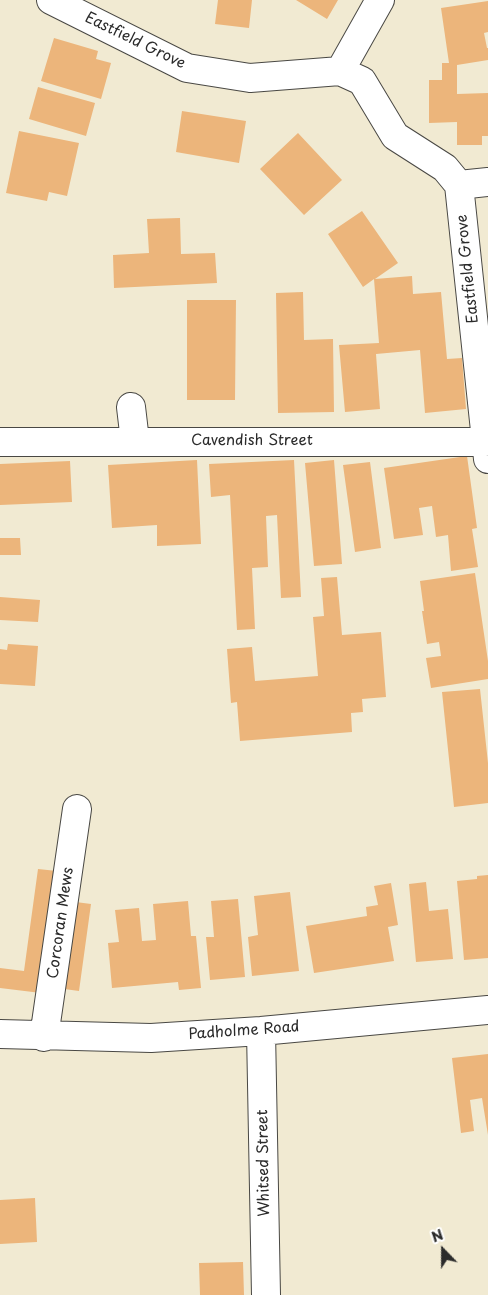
<!DOCTYPE html>
<html>
<head>
<meta charset="utf-8">
<style>
	body { margin:0 }
	#map { position:relative; width:488px; height:1295px; overflow:hidden; background:#f1ead2; font-family:"Playpen Sans",sans-serif }
	canvas { display:block }
	.north { position:absolute; left:418px; top:1225px; width:50px; height:50px; -webkit-text-stroke:4px #fff; paint-order:stroke; rotate:338deg; font-size:14px; font-weight:700; line-height:20px; text-align:center; color:#2b2b2b }
	.north::after { content:''; display:block; margin:auto; width:18px; height:22px; background:#2b2b2b; clip-path:polygon(50% 0,100% 100%,50% 72%,0 100%) }
</style>
</head>
<body>
<div id="map">
<canvas width="488" height="1295"></canvas>
<div class="north">N</div>
</div>
<script>
const ctx = document.querySelector('canvas').getContext('2d');
ctx.lineJoin = 'round';
function fillPath(path, color) {
  ctx.fillStyle = color;
  ctx.fill(path, 'evenodd');
}
function stroke(path, color, width, dash) {
  ctx.strokeStyle = color;
  ctx.lineWidth = width;
  ctx.lineCap = dash ? 'butt' : 'round';
  ctx.setLineDash(dash || []);
  ctx.stroke(path);
}
function drawText(font, color, halo, rows, align = 'center') {
  ctx.font = font + ' "Playpen Sans",sans-serif';
  ctx.lineWidth = 4;
  ctx.setLineDash([]);
  ctx.textBaseline = 'middle';
  ctx.strokeStyle = halo;
  ctx.fillStyle = color;
  for (const [text, x, y, turn = 0] of rows) {
    ctx.save();
    ctx.translate(x, y);
    ctx.rotate((+turn || 0) * Math.PI / 180);
    ctx.textAlign = isNaN(turn) ? turn : align;
    if (halo) ctx.strokeText(text, 0, 0);
    ctx.fillText(text, 0, 0);
    ctx.restore();
  }
}
const building = new Path2D(`
	M 218,0 L 252,0 L 249,28 L 215,24 Z
	M 296,0 L 338,0 L 327,19 Z
	M 488,1 L 488,32 L 484,33 L 487,48 L 488,48 L 488,60 L 457,65 L 457,94 L 488,93 L 488,136 L 482,136 L 482,145 L 457,145 L 457,122 L 429,123 L 429,80 L 442,80 L 442,63 L 449,63 L 441,8 Z
	M 54,38 L 98,51 L 96,59 L 111,63 L 101,99 L 41,81 Z
	M 38,87 L 95,103 L 86,136 L 29,119 Z
	M 182,111 L 246,121 L 239,163 L 176,152 Z
	M 19,131 L 79,143 L 67,196 L 49,192 L 47,201 L 6,193 Z
	M 298,133 L 342,180 L 304,215 L 260,169 Z
	M 362,211 L 398,263 L 375,279 L 412,276 L 413,294 L 441,292 L 447,359 L 462,358 L 466,409 L 425,413 L 420,350 L 376,354 L 380,409 L 345,412 L 339,345 L 379,343 L 374,279 L 363,287 L 328,234 Z
	M 180,218 L 181,254 L 215,253 L 217,283 L 114,288 L 113,255 L 149,253 L 147,219 Z
	M 303,292 L 304,340 L 333,339 L 334,412 L 278,413 L 276,293 Z
	M 187,300 L 236,300 L 235,400 L 187,400 Z
	M 467,456 L 477,528 L 472,529 L 478,567 L 451,571 L 448,535 L 436,537 L 432,506 L 419,508 L 423,535 L 394,539 L 384,468 Z
	M 197,460 L 201,544 L 157,546 L 157,525 L 112,528 L 108,465 Z
	M 294,460 L 301,597 L 281,598 L 277,515 L 266,516 L 268,567 L 252,568 L 255,629 L 237,630 L 230,495 L 211,497 L 209,464 Z
	M 334,460 L 342,564 L 314,566 L 305,463 Z
	M 70,461 L 72,502 L 0,505 L 0,464 Z
	M 370,462 L 381,548 L 355,552 L 343,465 Z
	M 0,538 L 20,538 L 21,555 L 0,555 Z
	M 475,573 L 488,661 L 488,679 L 431,688 L 426,658 L 441,656 L 439,642 L 427,644 L 422,611 L 424,611 L 420,581 Z
	M 337,577 L 342,635 L 381,632 L 386,697 L 362,699 L 363,712 L 351,713 L 352,732 L 240,741 L 237,702 L 231,703 L 227,649 L 252,647 L 255,681 L 318,676 L 313,617 L 324,616 L 321,578 Z
	M 0,597 L 40,600 L 38,622 L 0,620 Z
	M 8,644 L 38,646 L 35,686 L 0,684 L 0,649 L 7,650 Z
	M 480,689 L 488,763 L 488,803 L 454,807 L 442,692 Z
	M 38,869 L 57,871 L 41,993 L 0,988 L 0,968 L 24,971 Z
	M 488,875 L 488,958 L 464,960 L 457,881 L 477,879 L 477,876 Z
	M 426,882 L 429,911 L 448,909 L 453,959 L 416,962 L 409,884 Z
	M 391,883 L 398,925 L 388,927 L 394,961 L 314,973 L 306,926 L 367,916 L 366,907 L 378,905 L 374,886 Z
	M 290,892 L 299,971 L 252,976 L 248,937 L 258,935 L 254,896 Z
	M 238,899 L 245,977 L 210,980 L 206,937 L 214,937 L 211,901 Z
	M 68,901 L 91,904 L 79,991 L 57,988 Z
	M 188,901 L 191,936 L 196,936 L 201,988 L 179,990 L 178,982 L 112,988 L 108,943 L 119,942 L 115,910 L 139,908 L 142,941 L 156,940 L 153,904 Z
	M 488,1054 L 488,1135 L 482,1098 L 470,1100 L 474,1131 L 461,1133 L 452,1058 Z
	M 35,1198 L 37,1242 L 0,1244 L 0,1200 Z
	M 243,1262 L 244,1295 L 200,1295 L 199,1263 Z`);
const street = new Path2D(`
	M 51,0 L 187,68 L 250,78 L 340,71 L 362,81 L 395,136 L 445,168 L 459,185 L 488,459
	M 340,71 L 380,0
	M 459,185 L 488,182
	M 131,407 L 135,441
	M 0,442 L 486,442
	M 261,1031 L 266,1295
	M 0,1034 L 151,1038 L 261,1031 L 488,1010
	M 44,1037 L 77,809`);
const streetNames = [
	["Eastfield Grove",135,41,26],
	["Eastfield Grove",468,269,-96],
	["Cavendish Street",252,441],
	["Corcoran Mews",61,923,-82],
	["Padholme Road",244,1031,-4],
	["Whitsed Street",264,1163,-91]
];
fillPath(building, '#ecb57b');
stroke(street, '#494844', 30);
stroke(street, '#fff', 28);
drawText('15px', '#2b2b2b', '#fff', streetNames);
</script>
</body>
</html>
